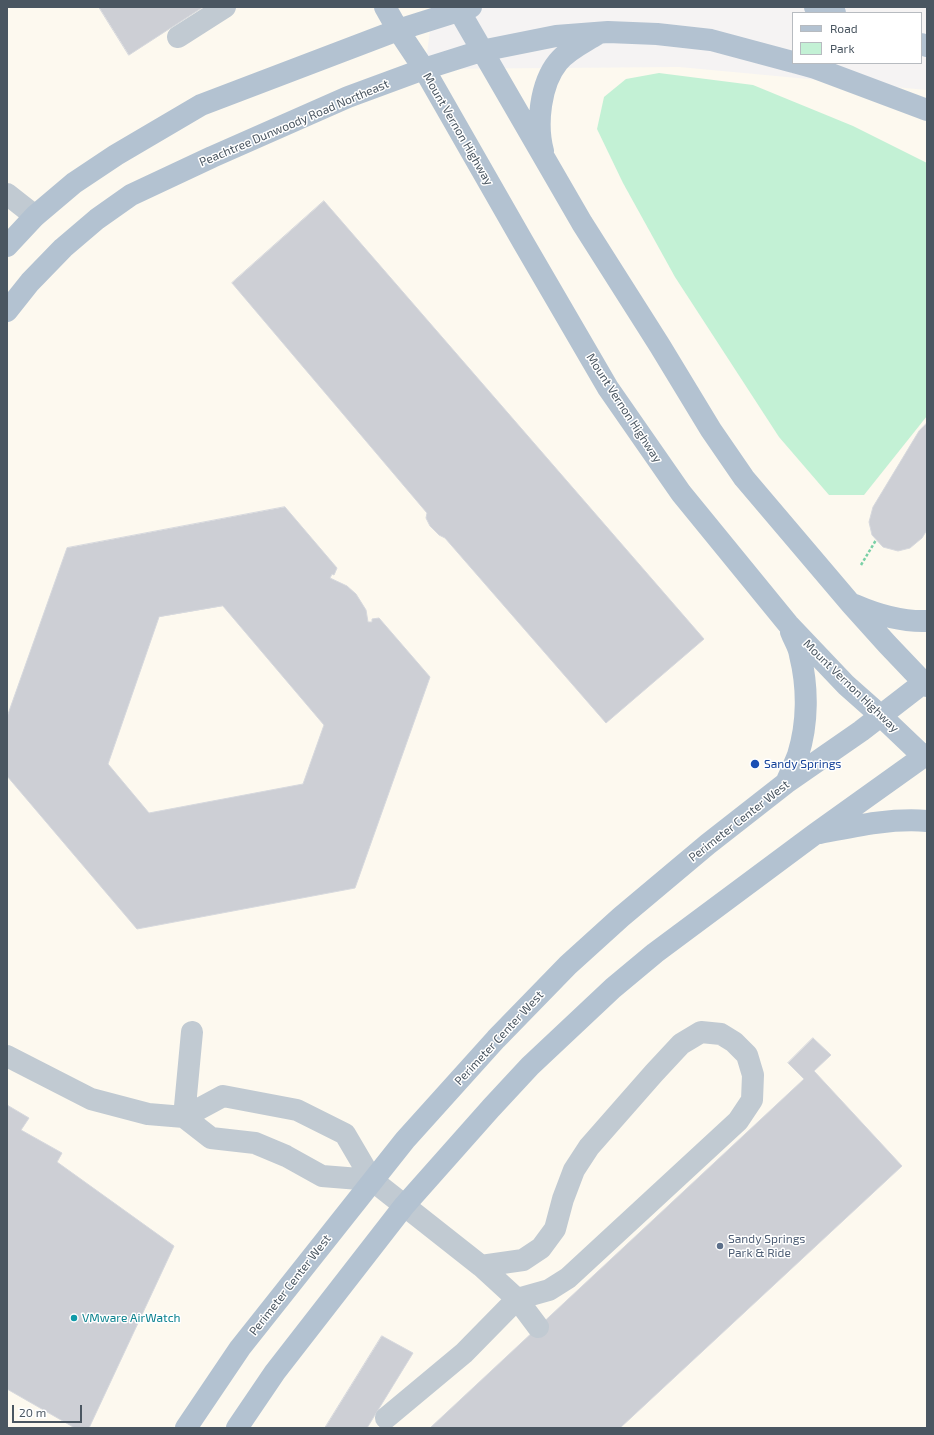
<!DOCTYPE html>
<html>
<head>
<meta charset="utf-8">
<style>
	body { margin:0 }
	#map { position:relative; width:934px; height:1435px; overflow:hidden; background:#f5f3f3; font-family:"Exo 2",sans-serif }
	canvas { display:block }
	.frame { position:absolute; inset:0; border:8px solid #4a5661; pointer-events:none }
	.legend { position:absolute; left:792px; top:12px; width:130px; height:52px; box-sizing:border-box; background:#fff; border:1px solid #b7bbc0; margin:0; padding:5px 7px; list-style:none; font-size:12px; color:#4a5661 }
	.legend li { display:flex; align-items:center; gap:8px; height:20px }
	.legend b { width:20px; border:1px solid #b7bbc0 }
	.scale { position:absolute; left:12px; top:1405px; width:70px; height:18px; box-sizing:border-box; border:2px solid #4a5661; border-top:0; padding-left:5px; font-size:12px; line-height:14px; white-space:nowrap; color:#4a5661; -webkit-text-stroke:3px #fff; paint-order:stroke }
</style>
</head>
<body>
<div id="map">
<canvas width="934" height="1435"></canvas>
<div class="frame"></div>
<ul class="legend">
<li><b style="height:5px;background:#b3c2d1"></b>Road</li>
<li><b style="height:11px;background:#c3f1d5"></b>Park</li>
</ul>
<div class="scale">20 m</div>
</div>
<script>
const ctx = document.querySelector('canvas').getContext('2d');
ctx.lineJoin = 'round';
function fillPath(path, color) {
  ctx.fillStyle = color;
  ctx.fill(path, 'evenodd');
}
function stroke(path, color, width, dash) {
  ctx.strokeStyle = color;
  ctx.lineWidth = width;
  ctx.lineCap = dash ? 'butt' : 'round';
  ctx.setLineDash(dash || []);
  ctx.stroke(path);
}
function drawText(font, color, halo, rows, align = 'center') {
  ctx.font = font + ' "Exo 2",sans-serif';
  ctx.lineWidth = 3;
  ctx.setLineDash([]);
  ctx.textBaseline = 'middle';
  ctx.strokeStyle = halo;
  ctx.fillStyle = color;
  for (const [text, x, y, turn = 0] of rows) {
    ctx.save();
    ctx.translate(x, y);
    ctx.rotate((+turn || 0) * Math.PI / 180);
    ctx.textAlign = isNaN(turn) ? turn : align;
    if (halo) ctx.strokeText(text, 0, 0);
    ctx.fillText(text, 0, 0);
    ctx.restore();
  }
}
const commercial = new Path2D(`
	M 7,7 L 433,7 L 425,69 L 679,67 L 927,90 L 927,1428 L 7,1428 Z`);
const green = new Path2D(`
	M 659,73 L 753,85 L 853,126 L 927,163 L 927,416 L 864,495 L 829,495 L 779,437 L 675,277 L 623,183 L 597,129 L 604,97 L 626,79 Z`);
const building = new Path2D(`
	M 99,7 L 203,7 L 129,55 Z
	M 324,201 L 704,639 L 606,723 L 445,538 L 439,535 L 430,526 L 426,518 L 427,513 L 232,283 Z
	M 927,423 L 927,530 L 922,538 L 910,548 L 898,551 L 883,547 L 872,535 L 869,522 L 873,507 L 919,431 Z
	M 285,507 L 337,568 L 334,575 L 332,574 L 330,578 L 347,586 L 356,594 L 366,610 L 368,622 L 372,622 L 372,619 L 379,618 L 430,677 L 355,888 L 137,929 L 7,776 L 7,717 L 67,548 ZM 223,606 L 324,725 L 303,784 L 149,813 L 108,764 L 159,617 Z
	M 813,1038 L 831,1055 L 814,1071 L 902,1166 L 620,1428 L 430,1428 L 804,1079 L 788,1063 Z
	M 7,1105 L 29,1118 L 21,1130 L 62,1153 L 57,1162 L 174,1246 L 89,1428 L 75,1428 L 7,1389 Z
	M 382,1336 L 413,1353 L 367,1428 L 325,1428 Z`);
const path = new Path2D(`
	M 861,565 L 876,540`);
const minor = new Path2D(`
	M 178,37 L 225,7
	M 7,194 L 35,216
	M 7,1056 L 91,1099 L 148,1114 L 184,1117 L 211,1138 L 255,1143 L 286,1156 L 322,1176 L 372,1180 L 481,1266 L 517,1299 L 538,1327
	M 184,1117 L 223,1096 L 297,1110 L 345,1134 L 372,1180
	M 184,1117 L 192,1032
	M 386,1418 L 464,1353 L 517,1299 L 549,1290 L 568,1278 L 738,1121 L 752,1100 L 753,1075 L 747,1055 L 734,1042 L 721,1034 L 701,1032 L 681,1044 L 654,1073 L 589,1147 L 574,1170 L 563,1199 L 555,1229 L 541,1248 L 523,1260 L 481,1266`);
const major = new Path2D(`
	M 385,7 L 398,30 L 424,69 L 523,242 L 608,388 L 681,493 L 788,624 L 846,685 L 881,716 L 923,756
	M 457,7 L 582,223 L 660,346 L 711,430 L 744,478 L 851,604 L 887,644 L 927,686
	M 815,7 L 835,13
	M 921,44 L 927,46
	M 797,63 L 815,68 L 927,110
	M 543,151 C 536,125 540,84 558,62 C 568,50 583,43 596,35
	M 7,246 L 35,216 L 74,183 L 116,155 L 201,105 L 398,30 L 471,7
	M 7,311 L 30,282 L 63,248 L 97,219 L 131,195 L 212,157 L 348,97 L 424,69 L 481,51 L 556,36 L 608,32 L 657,34 L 711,40 L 793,62
	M 855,605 C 878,615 901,622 927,621
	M 786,783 C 790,774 794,765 798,755 C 808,723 808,687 800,655 C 799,647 794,640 791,632
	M 820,833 C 855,826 891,818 927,821
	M 186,1428 L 240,1348 L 405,1140 L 496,1039 L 568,965 L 621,917 L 708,844 L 786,783 L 861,731 L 927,680
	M 237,1428 L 275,1372 L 404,1206 L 491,1108 L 530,1066 L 613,988 L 655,953 L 815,834 L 927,754`);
const markers = [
	[755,764,5,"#1a4fb4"],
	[720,1246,4,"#5c6f8a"],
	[74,1318,4,"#0f9aa8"]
];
const streetNames = [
	["Peachtree Dunwoody Road Northeast",294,123,-23],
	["Mount Vernon Highway",458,129,60],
	["Mount Vernon Highway",624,408,57],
	["Mount Vernon Highway",851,686,44],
	["Perimeter Center West",739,821,-38],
	["Perimeter Center West",499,1038,-47],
	["Perimeter Center West",290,1285,-52]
];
const transitNames = [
	["Sandy Springs",764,764]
];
const serviceNames = [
	["Sandy Springs",728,1239],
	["Park & Ride",728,1253]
];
const cultureNames = [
	["VMware AirWatch",82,1318]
];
fillPath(commercial, '#fdf9ef');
fillPath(green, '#c3f1d5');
fillPath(building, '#cdcfd5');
stroke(building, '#d7d9de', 1);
stroke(path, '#7ad0a6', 2.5, [3, 2]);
stroke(minor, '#c1cad2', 22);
stroke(major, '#b3c2d1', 22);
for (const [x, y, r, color] of markers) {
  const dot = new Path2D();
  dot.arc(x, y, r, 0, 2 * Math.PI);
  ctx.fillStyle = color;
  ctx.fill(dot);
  stroke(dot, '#fff', 1.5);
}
drawText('12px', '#4a5661', '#fff', streetNames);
drawText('12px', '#164399', '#fff', transitNames, 'left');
drawText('12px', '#4e5e75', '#fff', serviceNames, 'left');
drawText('12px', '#0d838f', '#fff', cultureNames, 'left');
</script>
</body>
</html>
